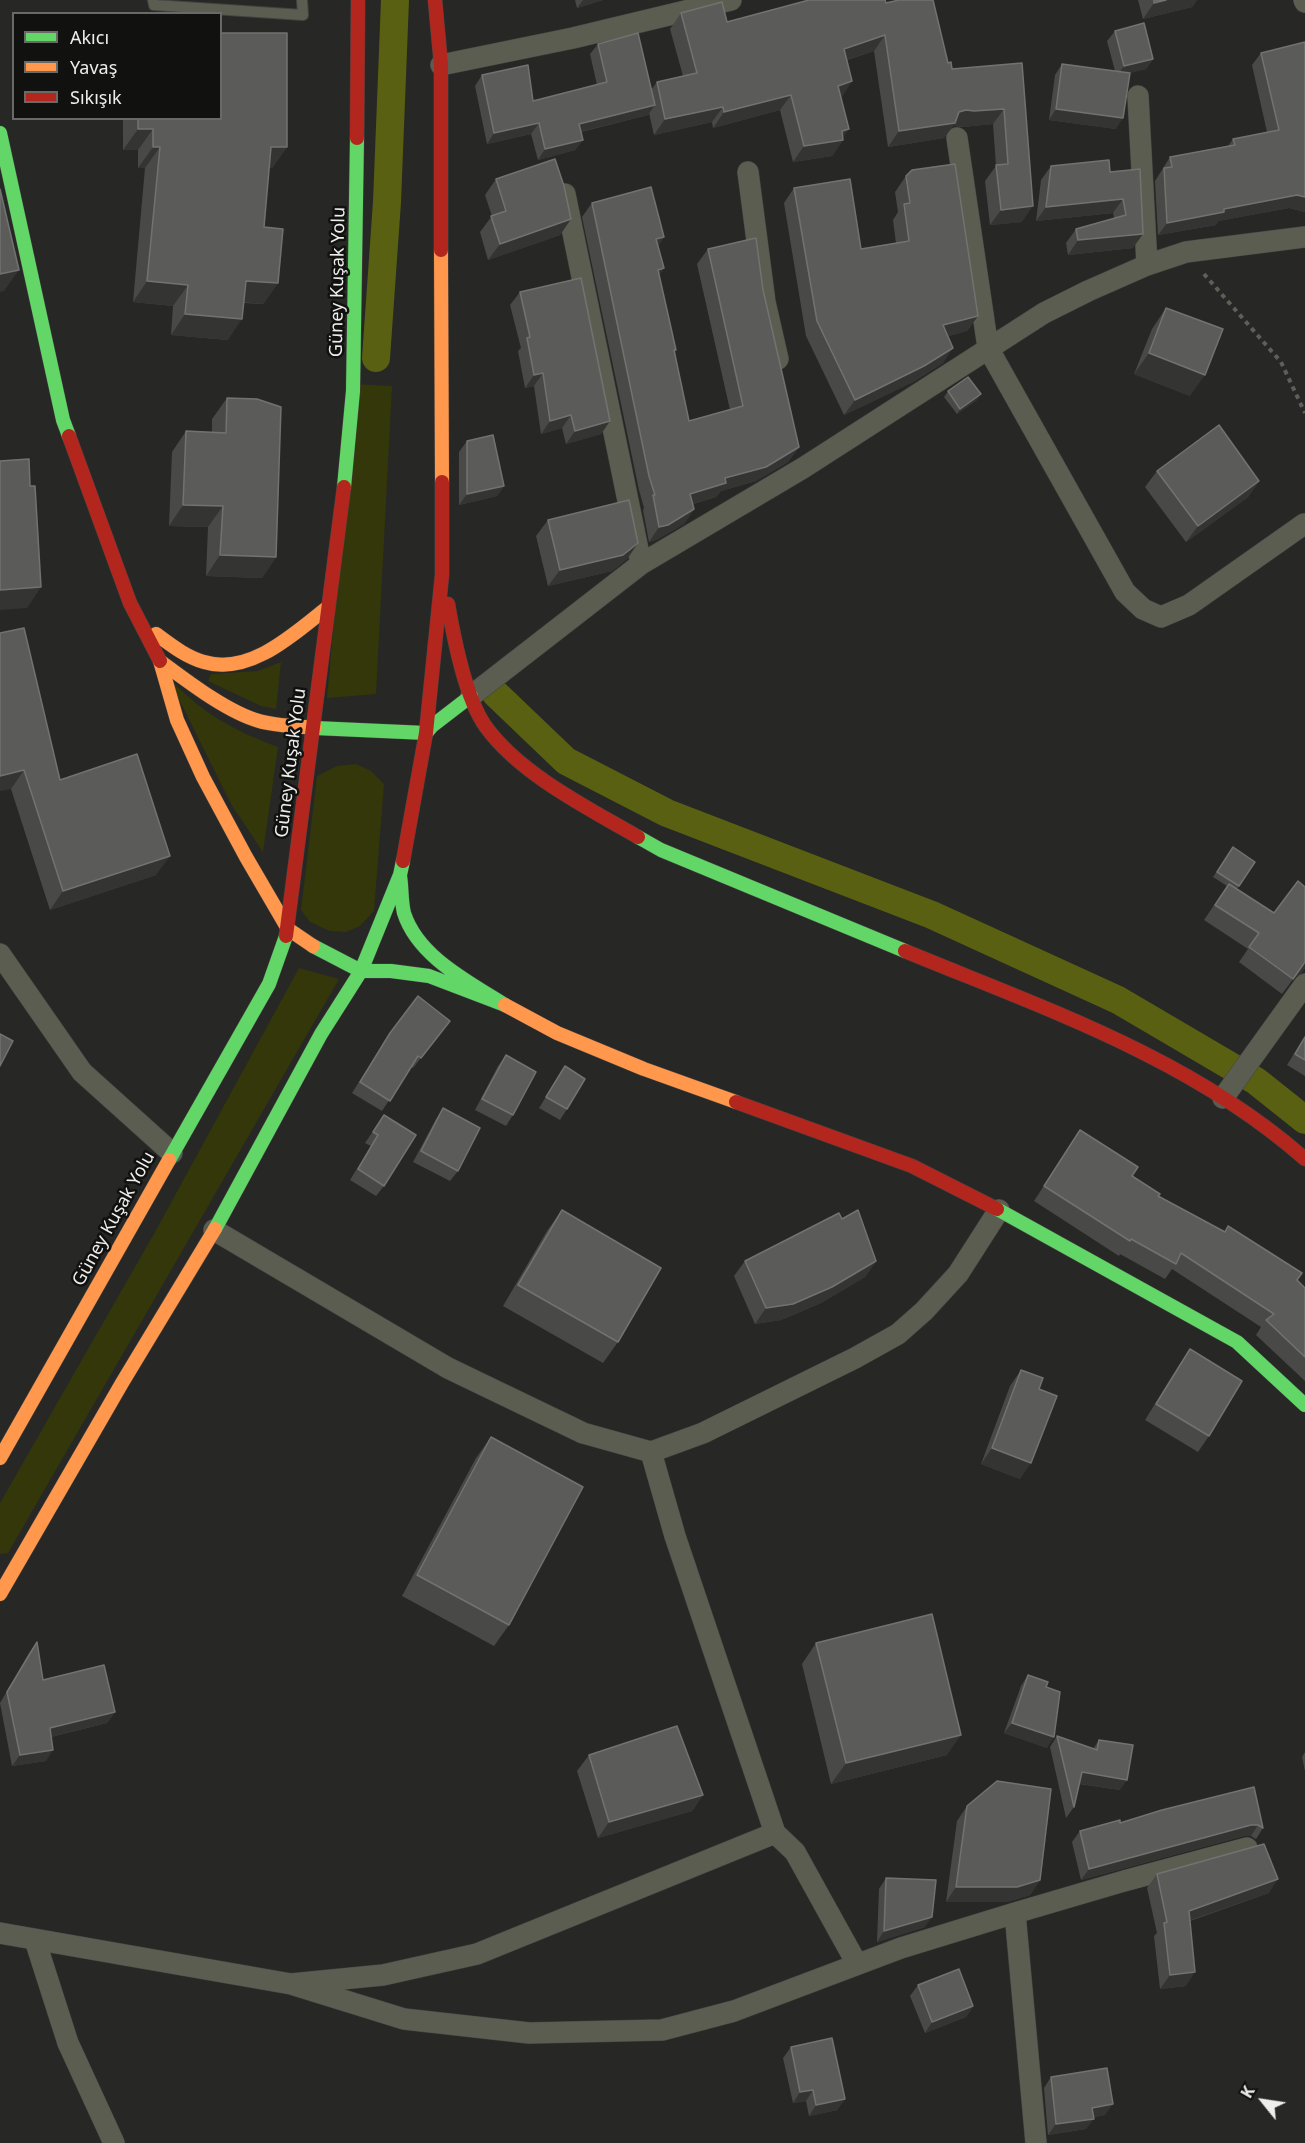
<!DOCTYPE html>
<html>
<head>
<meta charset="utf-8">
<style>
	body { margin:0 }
	#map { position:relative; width:1305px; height:2143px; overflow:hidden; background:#272726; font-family:"Noto Sans",sans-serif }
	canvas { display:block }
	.legend { position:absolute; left:12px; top:12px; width:210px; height:108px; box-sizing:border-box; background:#111110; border:2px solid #696968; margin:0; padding:8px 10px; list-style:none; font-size:18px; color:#edeeec }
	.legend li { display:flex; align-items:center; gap:12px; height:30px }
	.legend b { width:30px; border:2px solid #696968 }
	.north { position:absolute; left:1233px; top:2071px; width:60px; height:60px; -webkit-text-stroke:4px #111110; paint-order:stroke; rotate:300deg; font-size:16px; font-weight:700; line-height:24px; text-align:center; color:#edeeec }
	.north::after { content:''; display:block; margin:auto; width:21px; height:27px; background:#edeeec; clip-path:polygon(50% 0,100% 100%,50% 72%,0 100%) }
</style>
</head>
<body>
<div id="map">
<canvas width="1305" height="2143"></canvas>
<ul class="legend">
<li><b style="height:8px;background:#63d668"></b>Akıcı</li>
<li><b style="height:8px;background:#ff974d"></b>Yavaş</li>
<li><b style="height:8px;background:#b3261e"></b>Sıkışık</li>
</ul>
<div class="north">K</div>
</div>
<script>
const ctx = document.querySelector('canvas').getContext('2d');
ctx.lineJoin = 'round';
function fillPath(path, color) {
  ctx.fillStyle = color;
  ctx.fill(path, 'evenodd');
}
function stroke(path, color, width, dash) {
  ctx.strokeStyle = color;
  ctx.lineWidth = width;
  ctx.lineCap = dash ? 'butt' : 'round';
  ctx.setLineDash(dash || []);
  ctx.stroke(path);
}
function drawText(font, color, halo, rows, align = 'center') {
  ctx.font = font + ' "Noto Sans",sans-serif';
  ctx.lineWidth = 5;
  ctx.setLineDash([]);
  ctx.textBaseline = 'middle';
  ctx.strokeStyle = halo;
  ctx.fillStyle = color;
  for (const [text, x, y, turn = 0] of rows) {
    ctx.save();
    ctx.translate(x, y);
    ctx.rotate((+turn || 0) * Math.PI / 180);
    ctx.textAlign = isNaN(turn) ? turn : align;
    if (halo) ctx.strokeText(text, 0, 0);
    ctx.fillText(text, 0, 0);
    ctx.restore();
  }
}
const green = new Path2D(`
	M 355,384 L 392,386 L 376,694 L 327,698 Z
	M 281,662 L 276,709 L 261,706 L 208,681 L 211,674 L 258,671 Z
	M 168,677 C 202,713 232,730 278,747 L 263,852 L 231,804 Z
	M 356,764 L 371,771 L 384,784 L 374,911 L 360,926 L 346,932 L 330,931 L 310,922 L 301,910 L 317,776 L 337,766 Z
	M 299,968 L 339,979 L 8,1553 L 0,1554 L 0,1503 L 155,1232 Z`);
const canal = new Path2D(`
	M 376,358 L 387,202 L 395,0
	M 496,694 L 566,761 L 667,813 L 932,915 L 1118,1000 L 1256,1081 L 1305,1120`);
const path = new Path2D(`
	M 1204,274 L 1281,362 L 1305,413`);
const lane = new Path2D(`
	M 153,0 L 154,5 L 303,15 L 302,0`);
const street = new Path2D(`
	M 1304,0 L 1305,2
	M 441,65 L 573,38 L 731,0
	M 1138,96 L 1147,265
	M 957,138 L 988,348 L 1125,592 L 1143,609 L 1161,617 L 1189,605 L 1304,524
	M 748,172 L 765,302 L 778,359
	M 565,194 L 641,564
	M 471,696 L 641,564 L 803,468 L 1044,313 L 1088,291 L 1147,265 L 1186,252 L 1305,237
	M 0,954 L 82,1072 L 172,1153
	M 1223,1098 L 1305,984
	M 214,1230 L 448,1368 L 583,1433 L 651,1452 L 703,1433 L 855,1358 L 898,1334 L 924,1311 L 958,1274 L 999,1210
	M 651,1452 L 675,1536 L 775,1833 L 795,1852 L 857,1964
	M 1015,1913 L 1036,2143
	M 0,1933 L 291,1984 L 383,1975 L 477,1954 L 775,1833
	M 35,1940 L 68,2043 L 114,2143
	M 291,1984 L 404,2019 L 529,2033 L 662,2030 L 734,2011 L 901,1948 L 1015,1913 L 1124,1881 L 1247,1848`);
const fast = new Path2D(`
	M 0,133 L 63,420 L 69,436
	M 344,487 L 353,391 L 357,138
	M 315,728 L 426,733 L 432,726 L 471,696
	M 638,837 L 661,850 L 905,951
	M 313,946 L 361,971 L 391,971 L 429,976 L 505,1005 C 469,982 418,957 404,913 C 401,901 402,888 400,876
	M 169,1160 L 269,984 L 286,936
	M 997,1209 L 1237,1342 L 1305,1405
	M 215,1229 L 321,1034 L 361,971 L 400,875 L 403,861`);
const slow = new Path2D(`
	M 441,250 L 442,482
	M 156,634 C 171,645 186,657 204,662 C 250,676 295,633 328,607
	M 313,946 L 288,929 L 246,857 L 203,777 L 177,720 L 160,661 C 187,681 227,712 259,721 C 276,726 297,726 315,728
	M 505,1005 L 557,1033 L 644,1069 L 736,1102
	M 0,1458 L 169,1160
	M 0,1594 L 122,1383 L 215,1229`);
const jam = new Path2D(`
	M 435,0 L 441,65 L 441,250
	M 357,138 L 358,0
	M 69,436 L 130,603 L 160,661
	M 448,604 C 454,639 465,698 486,727 C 520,774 588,808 638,837
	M 403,861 L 426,733 L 442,575 L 442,482
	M 286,936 L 344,487
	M 905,951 C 1043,1008 1191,1058 1305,1159
	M 736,1102 L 912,1166 L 997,1209`);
const wall = new Path2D(`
	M 575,0 L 603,0 L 577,8 Z
	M 1138,0 L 1197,0 L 1192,7 L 1143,19 Z
	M 886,3 L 948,63 L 952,69 L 1022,63 L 1022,222 L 990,225 L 985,181 L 996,166 L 993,124 L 963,127 L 955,126 L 953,126 L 944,138 L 888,147 L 874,51 L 847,60 L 852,81 L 841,97 L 843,140 L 832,156 L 793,162 L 780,110 L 713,128 L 712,122 L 654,135 L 649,113 L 648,115 L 581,132 L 583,140 L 575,150 L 538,160 L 531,134 L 487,144 L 475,86 L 482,75 L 533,101 L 597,85 L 590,54 L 598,44 L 651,90 L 657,82 L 683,76 L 670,29 L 681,13 L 727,22 Z
	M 1115,31 L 1153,59 L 1146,69 L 1129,73 L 1116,129 L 1049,120 L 1055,75 L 1062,64 L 1115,71 L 1107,41 Z
	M 1305,42 L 1305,212 L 1289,208 L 1218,221 L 1216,225 L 1158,235 L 1155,181 L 1170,157 L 1228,146 L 1233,139 L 1267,132 L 1252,65 L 1261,53 Z
	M 123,118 L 220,118 L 287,147 L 272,168 L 269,168 L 264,227 L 278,283 L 263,304 L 244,303 L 228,340 L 171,335 L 173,306 L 133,302 L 145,168 L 138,168 L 138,150 L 123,150 Z
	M 1051,166 L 1110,172 L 1140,169 L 1133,248 L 1068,255 L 1066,243 L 1076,229 L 1114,218 L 1113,213 L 1036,221 L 1041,180 Z
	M 906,176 L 978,316 L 967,331 L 948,336 L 943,363 L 913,382 L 844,415 L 806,336 L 784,203 L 794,188 L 861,249 L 896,243 L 893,220 L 898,212 L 895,192 Z
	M 496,179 L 571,219 L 560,235 L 488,260 L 480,232 L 492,216 L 485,195 Z
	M 592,203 L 664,237 L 658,246 L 664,268 L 659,275 L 676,350 L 674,353 L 689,421 L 730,410 L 697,264 L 708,249 L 763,290 L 799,447 L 788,462 L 756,481 L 721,491 L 716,497 L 693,504 L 694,509 L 684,524 L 658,539 L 649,542 L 643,510 L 644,508 L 639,490 L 582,217 Z
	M 520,292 L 610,421 L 601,434 L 566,444 L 562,428 L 541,434 L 534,386 L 525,388 L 518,351 L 521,348 L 510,305 Z
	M 1166,308 L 1190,396 L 1134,374 L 1152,329 Z
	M 948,391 L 977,400 L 957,414 L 944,397 Z
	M 227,398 L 276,557 L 262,578 L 206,576 L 208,527 L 169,526 L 172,452 L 186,431 L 212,432 L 212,419 Z
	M 467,441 L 504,486 L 497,496 L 459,505 L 459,452 Z
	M 1157,471 L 1259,481 L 1248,497 L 1186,542 L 1145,487 Z
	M 548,520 L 638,543 L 627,559 L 612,571 L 548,586 L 536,536 Z
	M 0,633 L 60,780 L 156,875 L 50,910 L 11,789 Z
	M 1233,847 L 1255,862 L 1237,889 L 1274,913 L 1305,887 L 1305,968 L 1302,972 L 1295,977 L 1282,994 L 1239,962 L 1248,949 L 1204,920 L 1227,886 L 1213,877 Z
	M 450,1021 L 413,1068 L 411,1067 L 382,1111 L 352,1093 L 390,1033 Z
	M 1305,1036 L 1305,1076 L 1287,1065 Z
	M 506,1055 L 513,1115 L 506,1126 L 475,1110 L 498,1066 Z
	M 565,1066 L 567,1109 L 560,1120 L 539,1108 Z
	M 443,1108 L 458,1171 L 450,1181 L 413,1162 L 436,1119 Z
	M 384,1115 L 384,1186 L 376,1196 L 350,1180 L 371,1146 L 365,1143 Z
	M 1080,1130 L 1132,1176 L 1158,1196 L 1224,1232 L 1228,1226 L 1297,1280 L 1305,1288 L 1305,1381 L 1256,1335 L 1261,1327 L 1172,1269 L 1165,1279 L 1120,1254 L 1119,1256 L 1034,1201 Z
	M 562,1210 L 618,1342 L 603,1363 L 503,1306 L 547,1231 Z
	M 842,1219 L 876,1261 L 865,1277 L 821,1303 L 781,1320 L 755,1324 L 734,1276 L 745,1261 Z
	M 1190,1349 L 1209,1436 L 1198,1452 L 1145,1420 L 1179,1365 Z
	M 1021,1370 L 1039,1389 L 1020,1479 L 981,1464 L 1010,1386 Z
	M 491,1437 L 509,1625 L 494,1646 L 402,1596 L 476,1458 Z
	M 37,1642 L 43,1680 L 115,1712 L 107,1723 L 51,1737 L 46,1761 L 12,1766 L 0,1703 L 29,1653 Z
	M 816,1643 L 947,1755 L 831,1784 L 802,1664 Z
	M 1028,1675 L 1046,1687 L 1047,1748 L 1004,1733 L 1021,1686 Z
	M 1057,1736 L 1093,1749 L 1099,1740 L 1120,1790 L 1079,1784 L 1074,1807 L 1066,1818 L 1050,1747 Z
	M 1305,1752 L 1305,1771 L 1302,1757 Z
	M 589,1755 L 703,1795 L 692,1811 L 598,1838 L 577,1771 Z
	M 1254,1787 L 1263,1828 L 1256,1839 L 1251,1836 L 1244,1836 L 1081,1880 L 1072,1842 L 1080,1831 L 1120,1823 Z
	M 967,1806 L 1040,1880 L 1030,1895 L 1007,1902 L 946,1902 L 957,1821 Z
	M 1157,1874 L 1269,1893 L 1190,1921 L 1186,1986 L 1160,1989 L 1154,1936 L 1157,1933 L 1147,1888 Z
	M 886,1878 L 925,1927 L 877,1942 L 879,1889 Z
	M 918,1985 L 973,2006 L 966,2017 L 925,2033 L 910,1996 Z
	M 791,2047 L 845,2099 L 837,2110 L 809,2116 L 806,2101 L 793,2103 L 783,2058 Z
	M 1051,2077 L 1105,2115 L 1094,2117 L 1086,2129 L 1048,2135 L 1044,2088 Z`);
const shadedWall = new Path2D(`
	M 583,0 L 603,0 L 577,8 Z
	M 1166,0 L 1197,0 L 1192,7 L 1143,19 L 1154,3 Z
	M 885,35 L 874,51 L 833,64 L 844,49 Z
	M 1153,59 L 1146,69 L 1116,77 L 1124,66 Z
	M 852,81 L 842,97 L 827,101 L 838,86 Z
	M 791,95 L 780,110 L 713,128 L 724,112 Z
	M 655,105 L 648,115 L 571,134 L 579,124 Z
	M 723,107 L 712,122 L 654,135 L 665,119 Z
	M 1004,109 L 993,124 L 963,127 L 955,126 L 953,126 L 944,138 L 888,147 L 899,131 L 966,110 Z
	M 1056,109 L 1123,118 L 1116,129 L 1049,120 Z
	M 539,123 L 531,134 L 487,144 L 494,133 Z
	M 138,129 L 153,129 L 138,150 L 123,150 Z
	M 849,129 L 841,140 L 843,140 L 832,156 L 793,162 L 804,146 Z
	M 583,140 L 575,150 L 538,160 L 545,149 Z
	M 153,147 L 160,147 L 145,168 L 138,168 Z
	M 271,147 L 287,147 L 272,168 L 257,168 Z
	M 1297,195 L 1305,197 L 1305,212 L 1289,208 L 1218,221 L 1216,225 L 1158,235 L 1167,223 L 1224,209 Z
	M 1123,199 L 1113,213 L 1036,221 L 1046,207 Z
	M 1033,206 L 1022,222 L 990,225 L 1001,210 Z
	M 571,219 L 560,235 L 488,260 L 500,244 Z
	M 1143,234 L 1133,248 L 1068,255 L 1078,240 Z
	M 664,237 L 654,252 L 656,239 Z
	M 664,268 L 654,282 L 658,270 Z
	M 19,270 L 4,291 L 0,292 L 0,274 Z
	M 147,281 L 188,285 L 173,306 L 133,302 Z
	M 246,281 L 278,283 L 263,304 L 231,301 Z
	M 185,314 L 242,319 L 228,340 L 171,335 Z
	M 978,316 L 967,331 L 932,341 L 943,325 Z
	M 953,348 L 943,363 L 913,382 L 844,415 L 855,400 Z
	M 1149,353 L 1205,375 L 1190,396 L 1134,374 Z
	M 543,373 L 534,386 L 525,388 L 534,375 Z
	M 981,394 L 977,400 L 957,414 L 960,409 Z
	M 571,415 L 562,428 L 541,434 L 550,421 Z
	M 610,421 L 601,434 L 566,444 L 575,431 Z
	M 799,447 L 788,462 L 756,481 L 721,491 L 716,497 L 679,508 L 690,494 Z
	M 1259,481 L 1248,497 L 1186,542 L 1198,526 Z
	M 504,486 L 497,496 L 459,505 L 467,494 Z
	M 183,505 L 223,506 L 208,527 L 169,526 Z
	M 694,509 L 684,524 L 658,539 L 649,542 L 659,527 Z
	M 638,543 L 627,559 L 612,571 L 548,586 L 560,570 Z
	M 220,555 L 276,557 L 262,578 L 206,576 Z
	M 41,587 L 27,608 L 0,610 L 0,590 Z
	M 24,770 L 11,789 L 0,791 L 0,776 Z
	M 170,856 L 156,875 L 50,910 L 63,891 Z
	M 1305,962 L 1305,968 L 1302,972 L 1295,977 L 1282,994 Z
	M 876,1261 L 865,1277 L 821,1303 L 781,1320 L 755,1324 L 766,1308 Z
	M 992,1448 L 1031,1463 L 1020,1479 L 981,1464 Z
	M 115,1712 L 107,1723 L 42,1739 L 50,1728 Z
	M 1012,1723 L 1054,1737 L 1047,1748 L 1004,1733 Z
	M 961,1735 L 947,1755 L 831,1784 L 846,1763 Z
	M 53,1750 L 46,1761 L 12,1766 L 20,1755 Z
	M 1082,1772 L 1127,1780 L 1120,1790 L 1074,1783 Z
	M 703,1795 L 692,1811 L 598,1838 L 609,1822 Z
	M 1251,1825 L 1258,1825 L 1251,1836 L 1244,1836 L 1081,1880 L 1089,1869 Z
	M 1278,1879 L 1269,1893 L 1179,1924 L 1189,1911 Z
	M 1040,1880 L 1030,1895 L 1007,1902 L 946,1902 L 956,1887 Z
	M 932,1917 L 925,1927 L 877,1942 L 884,1931 Z
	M 1195,1972 L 1186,1986 L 1160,1989 L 1170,1975 Z
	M 973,2006 L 966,2017 L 925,2033 L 932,2022 Z
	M 813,2090 L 806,2101 L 793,2103 L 800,2092 Z
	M 845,2099 L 837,2110 L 809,2116 L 816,2105 Z
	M 1113,2104 L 1105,2115 L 1085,2119 L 1092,2108 Z
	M 1094,2119 L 1086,2129 L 1048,2135 L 1056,2124 Z`);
const building = new Path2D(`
	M 809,0 L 885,0 L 886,3 L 899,0 L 933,0 L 948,63 L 951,62 L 952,69 L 1022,63 L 1033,206 L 1001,210 L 996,165 L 1008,164 L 1004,109 L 974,111 L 966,110 L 959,112 L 955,123 L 899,131 L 885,35 L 844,49 L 852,81 L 838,86 L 849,129 L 842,131 L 843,140 L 804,146 L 791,95 L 724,112 L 723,107 L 665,119 L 657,82 L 697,73 L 681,13 L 722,2 L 727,22 Z
	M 1154,0 L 1166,0 L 1154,3 Z
	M 1144,23 L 1153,59 L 1124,66 L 1115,31 Z
	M 220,33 L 287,33 L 287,147 L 271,147 L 264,227 L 283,229 L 278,283 L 246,281 L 242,319 L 185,314 L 188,285 L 147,281 L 160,147 L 153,147 L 153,129 L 138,129 L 138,118 L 220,118 Z
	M 638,33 L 655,105 L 579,124 L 583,140 L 545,149 L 539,123 L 494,133 L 482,75 L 528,65 L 533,101 L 607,82 L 598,44 Z
	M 1305,42 L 1305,197 L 1297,195 L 1224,209 L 1224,212 L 1167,223 L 1164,168 L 1172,167 L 1170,157 L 1235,145 L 1233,139 L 1279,130 L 1261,53 Z
	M 1062,64 L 1130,73 L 1123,118 L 1056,109 Z
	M 555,159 L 564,186 L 571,219 L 500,244 L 491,216 L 506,211 L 496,179 Z
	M 1109,160 L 1110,172 L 1140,169 L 1143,234 L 1078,240 L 1076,229 L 1126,215 L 1123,199 L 1046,207 L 1051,166 Z
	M 955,164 L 978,316 L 943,325 L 953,348 L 924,366 L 855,400 L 817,321 L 794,188 L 850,179 L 861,249 L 909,241 L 904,204 L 910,203 L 906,176 L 912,170 Z
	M 651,187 L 664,237 L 656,239 L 664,268 L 658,270 L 676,350 L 674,350 L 689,421 L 743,406 L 708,249 L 756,238 L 763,290 L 799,447 L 766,467 L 725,478 L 726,483 L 690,494 L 694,509 L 668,525 L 659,527 L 653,495 L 655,495 L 649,476 L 592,203 Z
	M 0,189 L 19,270 L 0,274 Z
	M 581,278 L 610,421 L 575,431 L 571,415 L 550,421 L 543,373 L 534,375 L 527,338 L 530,337 L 520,292 Z
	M 1166,308 L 1223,329 L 1205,375 L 1149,353 Z
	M 968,377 L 981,394 L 960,409 L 948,391 Z
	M 227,398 L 257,399 L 281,407 L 276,557 L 220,555 L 223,506 L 183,505 L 186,431 L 226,433 Z
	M 1219,425 L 1259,481 L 1198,526 L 1157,471 Z
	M 493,435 L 504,486 L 467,494 L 467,441 Z
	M 29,459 L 30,486 L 35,486 L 41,587 L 0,590 L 0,461 Z
	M 629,500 L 638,543 L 623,555 L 560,570 L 548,520 Z
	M 24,628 L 60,780 L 137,754 L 170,856 L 63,891 L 24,770 L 0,776 L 0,633 Z
	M 1233,847 L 1255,862 L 1239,886 L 1217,872 Z
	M 1298,881 L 1305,887 L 1305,962 L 1293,979 L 1249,947 L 1259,933 L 1215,905 L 1229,884 L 1274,913 Z
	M 418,996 L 450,1021 L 421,1058 L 418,1056 L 390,1101 L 360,1082 L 390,1033 Z
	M 0,1034 L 13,1041 L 0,1066 Z
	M 1305,1037 L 1305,1060 L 1295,1054 Z
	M 506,1055 L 536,1072 L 513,1115 L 482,1099 Z
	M 565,1066 L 585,1079 L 567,1109 L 546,1097 Z
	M 443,1108 L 480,1128 L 458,1171 L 421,1151 Z
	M 384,1115 L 416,1135 L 384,1186 L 358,1169 L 378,1135 L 373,1132 Z
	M 1080,1130 L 1138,1167 L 1132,1176 L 1160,1194 L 1158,1196 L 1225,1232 L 1228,1226 L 1302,1273 L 1297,1280 L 1305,1288 L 1305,1357 L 1266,1320 L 1274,1314 L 1181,1253 L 1176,1264 L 1131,1239 L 1130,1241 L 1044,1186 Z
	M 562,1210 L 661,1268 L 618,1342 L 518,1285 Z
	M 858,1210 L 876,1261 L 832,1287 L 793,1304 L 766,1308 L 745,1261 L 839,1213 L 842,1219 Z
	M 1190,1349 L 1242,1381 L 1209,1436 L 1156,1404 Z
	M 1021,1370 L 1043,1378 L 1039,1389 L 1057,1396 L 1031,1463 L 992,1448 Z
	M 491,1437 L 583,1487 L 509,1625 L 417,1575 Z
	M 932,1614 L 961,1735 L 846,1763 L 816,1643 Z
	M 37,1642 L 43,1680 L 104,1665 L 115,1712 L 50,1728 L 53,1750 L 20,1755 L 7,1692 Z
	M 1028,1675 L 1048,1682 L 1046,1687 L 1060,1692 L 1054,1737 L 1012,1723 Z
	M 677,1726 L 703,1795 L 609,1822 L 589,1755 Z
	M 1057,1736 L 1097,1750 L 1099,1740 L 1133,1745 L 1127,1780 L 1082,1772 L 1074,1807 Z
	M 997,1781 L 1051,1789 L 1040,1880 L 1017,1887 L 956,1887 L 967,1806 Z
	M 1254,1787 L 1263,1828 L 1258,1825 L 1251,1825 L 1089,1869 L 1080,1831 L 1120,1820 L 1120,1823 L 1162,1810 Z
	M 1264,1844 L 1278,1879 L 1189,1911 L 1195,1972 L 1170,1975 L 1164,1923 L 1167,1922 L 1157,1874 Z
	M 886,1878 L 936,1880 L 932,1917 L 884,1931 Z
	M 959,1969 L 973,2006 L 932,2022 L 918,1985 Z
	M 832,2038 L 845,2099 L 816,2105 L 813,2090 L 800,2092 L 791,2047 Z
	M 1107,2068 L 1113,2104 L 1092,2108 L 1094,2119 L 1056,2124 L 1051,2077 Z`);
const streetNames = [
	["Güney Kuşak Yolu",338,282,-89],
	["Güney Kuşak Yolu",291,763,-83],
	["Güney Kuşak Yolu",114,1219,-61]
];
fillPath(green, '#343709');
stroke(canal, '#596011', 28);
stroke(lane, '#434342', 12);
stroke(street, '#434342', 22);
stroke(fast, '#434342', 15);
stroke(slow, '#434342', 15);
stroke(jam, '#434342', 15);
stroke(path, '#5e5f57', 4, [4.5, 4.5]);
stroke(lane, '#5c5d51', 10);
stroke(street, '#5c5d51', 21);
stroke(fast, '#63d668', 14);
stroke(slow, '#ff974d', 14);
stroke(jam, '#b3261e', 14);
fillPath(wall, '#494a48');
fillPath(shadedWall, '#343533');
fillPath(building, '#5b5c5a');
stroke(building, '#727371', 1.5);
drawText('18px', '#edeeec', '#111110', streetNames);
</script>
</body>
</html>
